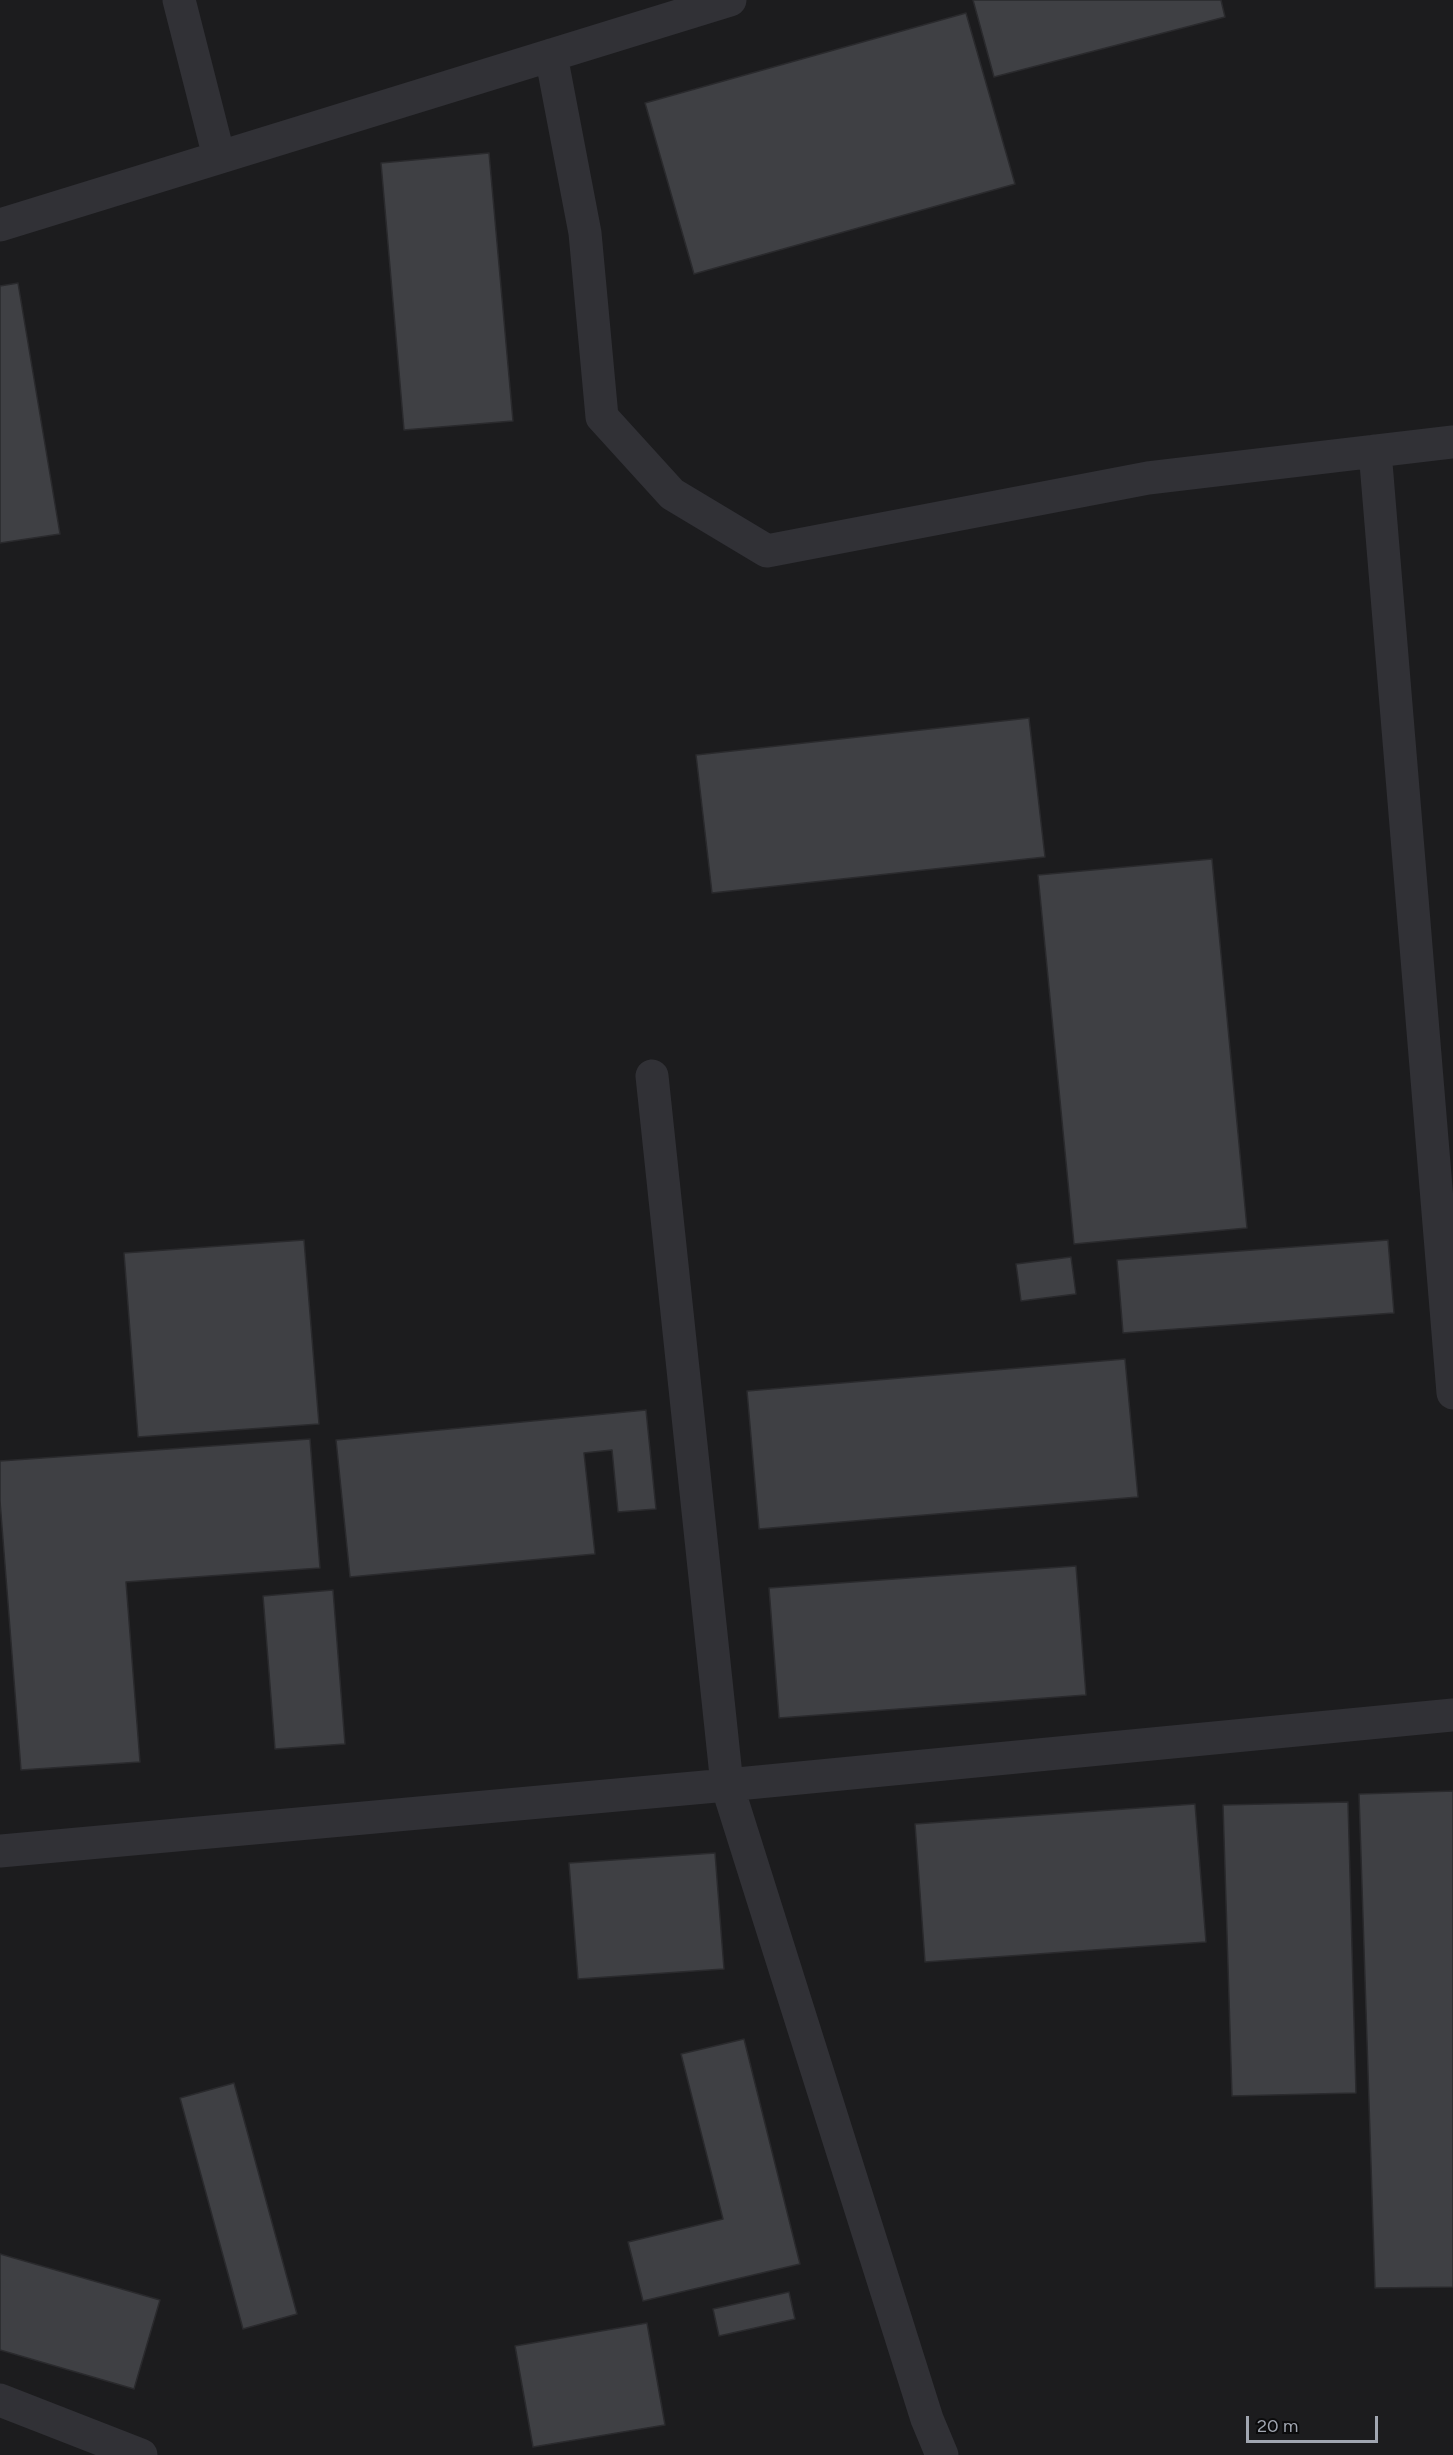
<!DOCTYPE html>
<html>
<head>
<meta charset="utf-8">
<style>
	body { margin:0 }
	#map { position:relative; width:1453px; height:2455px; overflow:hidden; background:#101011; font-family:Figtree,sans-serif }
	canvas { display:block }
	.scale { position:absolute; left:1246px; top:2416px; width:132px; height:27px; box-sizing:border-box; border:3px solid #a1a6b1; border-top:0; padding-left:8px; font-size:18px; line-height:21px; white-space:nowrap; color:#a1a6b1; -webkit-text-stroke:4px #0b0b0c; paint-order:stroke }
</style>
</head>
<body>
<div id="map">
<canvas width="1453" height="2455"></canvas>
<div class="scale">20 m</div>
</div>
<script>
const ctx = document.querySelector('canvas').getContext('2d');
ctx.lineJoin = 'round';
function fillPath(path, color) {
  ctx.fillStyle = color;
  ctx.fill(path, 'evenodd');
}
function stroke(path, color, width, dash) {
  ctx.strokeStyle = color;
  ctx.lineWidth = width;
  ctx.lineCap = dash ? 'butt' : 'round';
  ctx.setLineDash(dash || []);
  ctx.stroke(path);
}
const built = new Path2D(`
	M 0,0 L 1453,0 L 1453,2455 L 0,2455 Z`);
const building = new Path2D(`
	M 973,0 L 1221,0 L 1225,17 L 994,77 Z
	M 966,13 L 1015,184 L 694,274 L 645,103 Z
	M 489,153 L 513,421 L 404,430 L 381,163 Z
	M 18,283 L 60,534 L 0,543 L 0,286 Z
	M 1029,718 L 1045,857 L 712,893 L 696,755 Z
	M 1212,859 L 1247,1228 L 1074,1244 L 1038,875 Z
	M 304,1240 L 319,1424 L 138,1437 L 124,1253 Z
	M 1388,1240 L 1394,1313 L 1123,1333 L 1117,1260 Z
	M 1071,1257 L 1076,1294 L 1021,1301 L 1016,1264 Z
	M 1125,1359 L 1138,1497 L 759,1529 L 747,1391 Z
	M 646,1410 L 656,1509 L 618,1512 L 612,1450 L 584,1453 L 595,1554 L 350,1577 L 336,1440 Z
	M 310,1439 L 320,1568 L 126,1582 L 140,1762 L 21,1770 L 0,1501 L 0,1461 Z
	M 1076,1566 L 1086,1695 L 779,1718 L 769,1588 Z
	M 333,1590 L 345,1744 L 275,1749 L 263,1596 Z
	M 1453,1791 L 1453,2287 L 1375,2288 L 1359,1794 Z
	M 1348,1802 L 1356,2093 L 1232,2096 L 1223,1805 Z
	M 1195,1804 L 1206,1942 L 925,1962 L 915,1824 Z
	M 715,1853 L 724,1969 L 578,1979 L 569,1863 Z
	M 744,2039 L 800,2264 L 643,2301 L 628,2242 L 723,2219 L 681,2054 Z
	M 234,2083 L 297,2314 L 243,2329 L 180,2098 Z
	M 0,2254 L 160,2300 L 134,2389 L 0,2350 Z
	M 789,2292 L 795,2319 L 719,2336 L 713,2309 Z
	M 647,2323 L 665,2425 L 533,2447 L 515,2346 Z`);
const minor = new Path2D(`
	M 179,0 L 219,157
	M 551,55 L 585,233 L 602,417 L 672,494 L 767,551 L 1148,478 L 1453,442
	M 0,225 L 730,0
	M 1375,451 L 1453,1393
	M 652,1076 L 727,1785 L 927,2419 L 942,2455
	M 0,1851 L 727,1785 L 1453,1715
	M 0,2400 L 141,2455`);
fillPath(built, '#1c1c1e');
fillPath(building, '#3f4044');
stroke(building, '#2a2a2d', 1.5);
stroke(minor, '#313136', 33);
</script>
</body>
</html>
